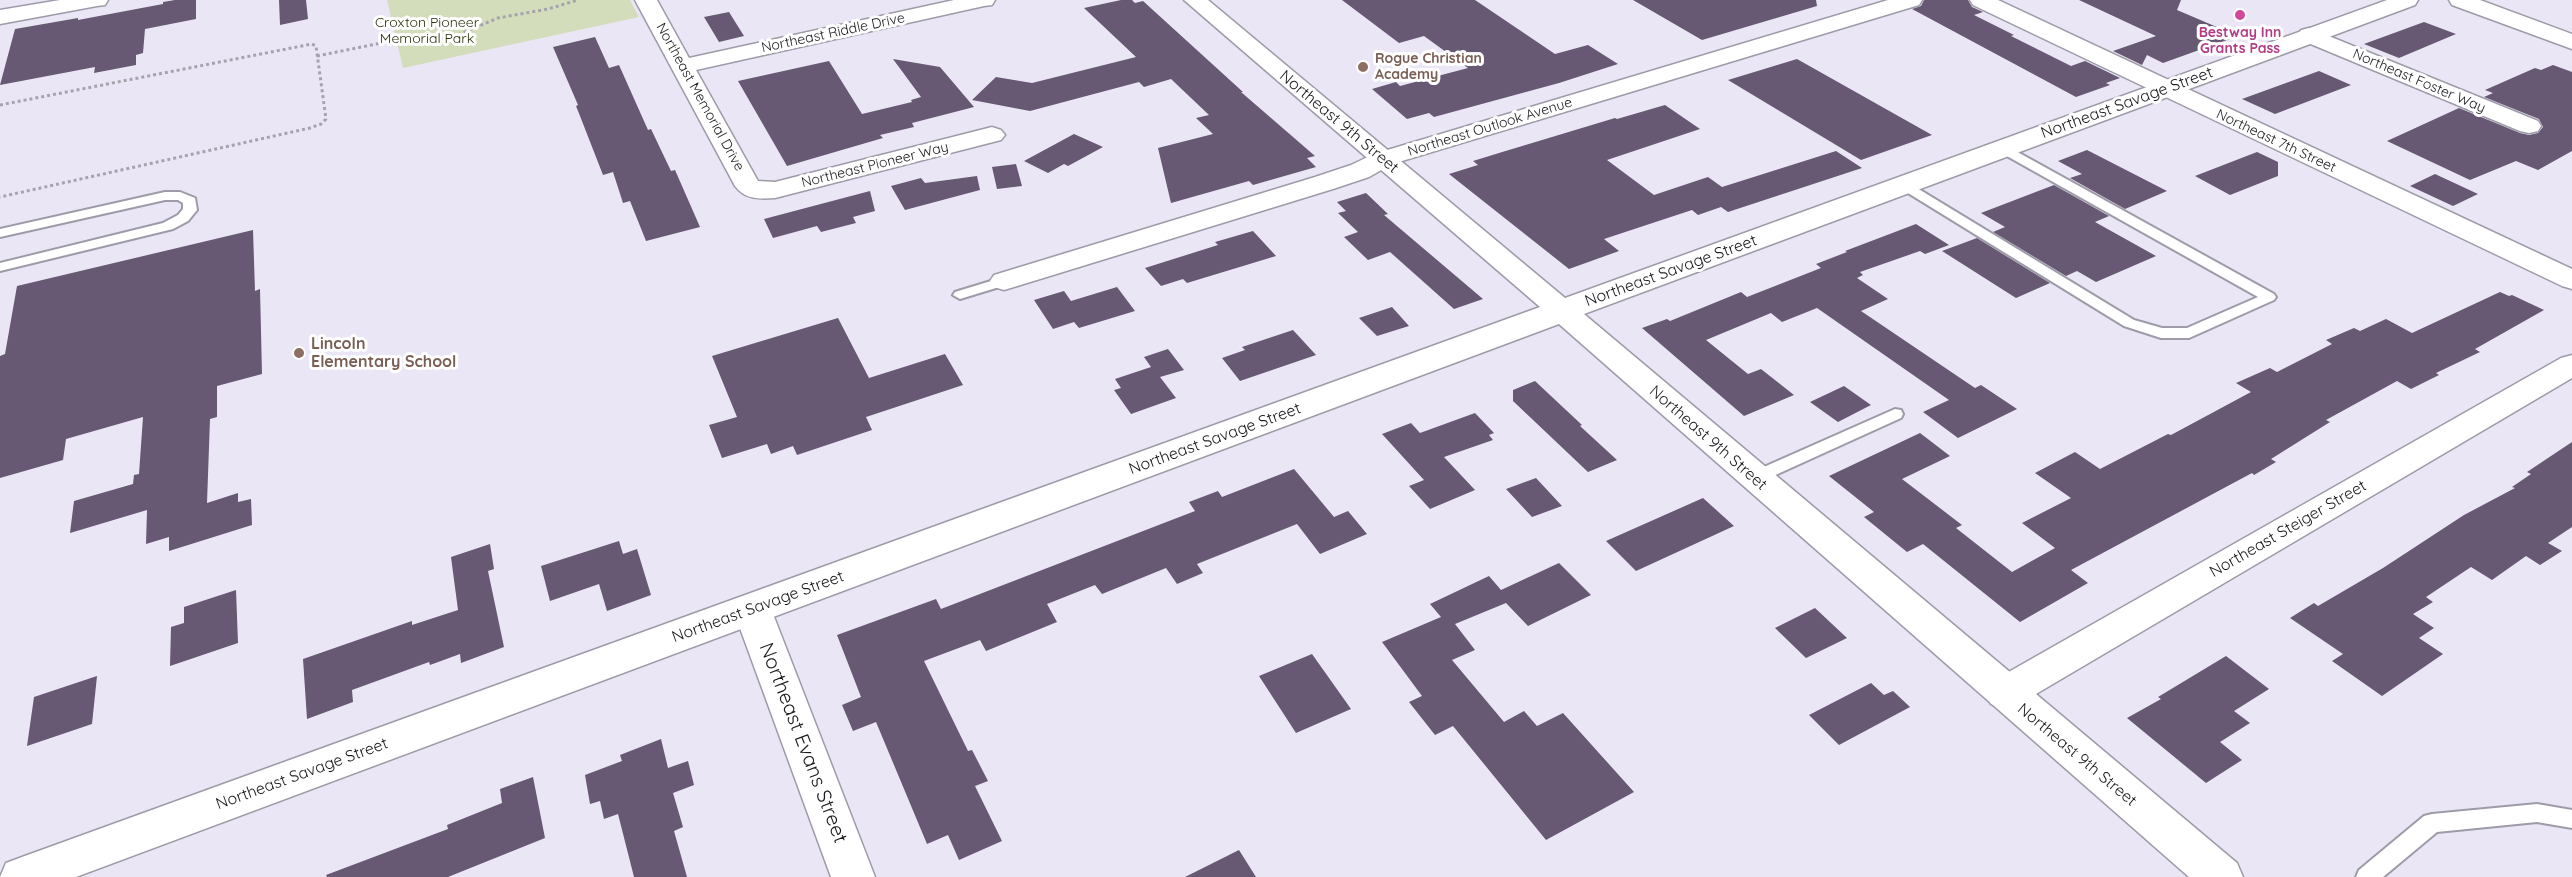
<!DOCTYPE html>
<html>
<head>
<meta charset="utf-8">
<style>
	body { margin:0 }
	canvas { display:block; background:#eae6f5 }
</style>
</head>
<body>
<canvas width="2572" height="877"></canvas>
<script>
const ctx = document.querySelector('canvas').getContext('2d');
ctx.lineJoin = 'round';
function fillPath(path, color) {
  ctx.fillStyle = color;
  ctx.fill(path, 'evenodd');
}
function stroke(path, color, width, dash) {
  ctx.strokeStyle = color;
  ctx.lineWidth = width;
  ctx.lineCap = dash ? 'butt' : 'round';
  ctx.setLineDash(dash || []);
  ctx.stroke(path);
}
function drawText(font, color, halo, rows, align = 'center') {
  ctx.font = font + ' Quicksand,sans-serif';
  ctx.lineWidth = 6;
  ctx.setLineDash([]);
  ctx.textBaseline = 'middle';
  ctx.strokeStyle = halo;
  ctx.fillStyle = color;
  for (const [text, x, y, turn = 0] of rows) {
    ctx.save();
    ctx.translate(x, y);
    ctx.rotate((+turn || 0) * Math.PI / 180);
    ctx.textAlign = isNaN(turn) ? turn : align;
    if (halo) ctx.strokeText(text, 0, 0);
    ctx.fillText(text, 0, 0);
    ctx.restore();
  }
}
const green = new Path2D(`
	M 387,0 L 630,0 L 639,17 L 403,68 Z`);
const building = new Path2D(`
	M 175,0 L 196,0 L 196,19 L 145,29 L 143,53 L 136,55 L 136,65 L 94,73 L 95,67 L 0,85 L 15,29 L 78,18 L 78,20 L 163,4 L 163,2 Z
	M 279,0 L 306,0 L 308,19 L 280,25 Z
	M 1121,0 L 1132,0 L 1135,3 L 1143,1 L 1243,92 L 1241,92 L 1315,156 L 1307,158 L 1316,167 L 1253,185 L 1249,181 L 1171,203 L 1158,148 L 1213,134 L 1196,118 L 1209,115 L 1171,79 L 1144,87 L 1139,82 L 1030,111 L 972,100 L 996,77 L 1032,83 L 1136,57 L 1084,8 Z
	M 1342,0 L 1475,0 L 1555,54 L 1588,45 L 1618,64 L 1559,83 L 1434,117 L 1429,113 L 1407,119 L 1372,89 L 1396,82 L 1400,86 L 1468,68 L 1424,36 L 1399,43 Z
	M 1633,0 L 1816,0 L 1817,6 L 1702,40 Z
	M 1924,0 L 1968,0 L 1972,7 L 1983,12 L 1974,15 L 2014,35 L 2011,36 L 2071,66 L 2085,61 L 2120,78 L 2106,83 L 2110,85 L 2076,97 L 1912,9 L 1921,6 Z
	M 2079,0 L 2181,0 L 2177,10 L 2238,36 L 2163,63 L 2147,55 L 2142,65 L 2113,51 L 2156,36 Z
	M 729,12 L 744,36 L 719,42 L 704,17 Z
	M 2424,22 L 2456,34 L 2399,58 L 2364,44 Z
	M 595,37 L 609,68 L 619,65 L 648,130 L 651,129 L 671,171 L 675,170 L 700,227 L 646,241 L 630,201 L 623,203 L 613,172 L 603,175 L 580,116 L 576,106 L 578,105 L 553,47 Z
	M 893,59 L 940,67 L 974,107 L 912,123 L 914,127 L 880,135 L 883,138 L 787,166 L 738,81 L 829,61 L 862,114 L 912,102 L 911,100 L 921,97 Z
	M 1797,59 L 1932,135 L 1861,160 L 1728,80 Z
	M 2553,65 L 2572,72 L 2572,151 L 2538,170 L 2516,161 L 2470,180 L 2387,141 L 2459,108 L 2520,133 L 2529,135 L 2538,133 L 2543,127 L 2539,119 L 2484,97 L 2493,93 L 2485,90 L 2535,68 L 2541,70 Z
	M 2319,71 L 2351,85 L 2275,114 L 2242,99 Z
	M 1665,105 L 1700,129 L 1607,160 L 1654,195 L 1708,177 L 1722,187 L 1836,151 L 1862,168 L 1728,212 L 1721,207 L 1698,215 L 1692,210 L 1604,239 L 1619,251 L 1569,269 L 1449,174 L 1478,165 L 1473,161 L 1499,153 L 1615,118 L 1617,119 Z
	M 1074,134 L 1103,147 L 1068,166 L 1064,164 L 1048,173 L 1024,161 Z
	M 2087,150 L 2167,191 L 2125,209 L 2070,178 L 2082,174 L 2058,161 Z
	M 2257,152 L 2278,162 L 2278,176 L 2230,195 L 2195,176 Z
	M 1016,164 L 1022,186 L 997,189 L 992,167 Z
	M 2435,174 L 2478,194 L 2453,206 L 2410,186 Z
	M 977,176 L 980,190 L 905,210 L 891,186 L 921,178 L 925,183 Z
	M 2054,185 L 2109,216 L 2095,222 L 2156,256 L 2096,282 L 2077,271 L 2066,276 L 1993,232 L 2005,227 L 1981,213 Z
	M 870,191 L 875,211 L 853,217 L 856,223 L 821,232 L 817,226 L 773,238 L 764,219 Z
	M 1366,193 L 1388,214 L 1384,215 L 1483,299 L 1454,309 L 1390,252 L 1368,260 L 1344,237 L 1358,232 L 1338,213 L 1346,211 L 1337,202 Z
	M 1916,224 L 1949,245 L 1925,254 L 1920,251 L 1860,272 L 1863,275 L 1857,278 L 1888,299 L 1861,311 L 1975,388 L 1981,385 L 2017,409 L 1958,438 L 1923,412 L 1949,400 L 1817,308 L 1782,322 L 1771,313 L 1706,340 L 1748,374 L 1761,369 L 1794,395 L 1744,416 L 1642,328 L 1667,319 L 1670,321 L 1741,292 L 1747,297 L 1821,268 L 1816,264 L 1847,252 L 1845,251 Z
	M 253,230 L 255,291 L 260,289 L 262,374 L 217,386 L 217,417 L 210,419 L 207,503 L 238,493 L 238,502 L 251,499 L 252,525 L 169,551 L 169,537 L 146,544 L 147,510 L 70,533 L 74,501 L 133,484 L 134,475 L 139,474 L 143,417 L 66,439 L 63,460 L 0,478 L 0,356 L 5,354 L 17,286 Z
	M 1253,231 L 1276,256 L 1187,283 L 1183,279 L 1161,286 L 1145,268 L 1218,245 L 1215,242 Z
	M 1977,238 L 2050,283 L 2016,298 L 1942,251 Z
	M 1117,287 L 1135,311 L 1079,328 L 1074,322 L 1053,329 L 1034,300 L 1064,291 L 1071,301 Z
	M 2500,292 L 2509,296 L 2512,295 L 2544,310 L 2475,349 L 2480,352 L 2436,373 L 2439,375 L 2411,389 L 2397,381 L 2326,420 L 2330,422 L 2271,459 L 2276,462 L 2254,475 L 2252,473 L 2071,570 L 2088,583 L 2020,622 L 1923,544 L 1907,552 L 1864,517 L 1874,512 L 1829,476 L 1920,433 L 1950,456 L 1902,479 L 1962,525 L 1956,528 L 2012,572 L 2055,548 L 2022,523 L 2071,498 L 2035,473 L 2075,452 L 2100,469 L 2168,434 L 2171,435 L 2251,392 L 2236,383 L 2270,368 L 2277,372 L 2332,344 L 2326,340 L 2354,328 L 2360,331 L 2386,319 L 2412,333 Z
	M 1392,307 L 1409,326 L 1377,336 L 1359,318 Z
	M 838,318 L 869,378 L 945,354 L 963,385 L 866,417 L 872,430 L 797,455 L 793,446 L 771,454 L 767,444 L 722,458 L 709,425 L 737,417 L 712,356 Z
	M 1293,330 L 1316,355 L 1240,381 L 1222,358 L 1245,350 L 1242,347 Z
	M 1168,349 L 1184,370 L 1160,377 L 1176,398 L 1131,414 L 1114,390 L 1121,388 L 1115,379 L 1151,367 L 1144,357 Z
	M 1535,381 L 1582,425 L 1580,426 L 1617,460 L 1588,472 L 1513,401 L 1513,390 Z
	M 1844,386 L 1871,405 L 1838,422 L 1810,402 Z
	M 1475,413 L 1494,433 L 1489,435 L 1493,440 L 1444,457 L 1475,490 L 1430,509 L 1409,486 L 1424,480 L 1382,434 L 1411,423 L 1420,433 Z
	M 2572,442 L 2572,527 L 2548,543 L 2562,551 L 2540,565 L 2526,556 L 2492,580 L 2471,567 L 2426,597 L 2433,602 L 2413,614 L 2434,628 L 2419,638 L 2443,654 L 2382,696 L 2332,661 L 2343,654 L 2290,618 L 2314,603 L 2318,606 L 2383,568 L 2464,515 L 2515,488 L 2512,487 L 2531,474 L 2527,472 Z
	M 1294,469 L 1334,517 L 1348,511 L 1367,534 L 1320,554 L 1297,524 L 1197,564 L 1203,573 L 1177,584 L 1166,568 L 1102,594 L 1095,585 L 1047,604 L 1057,622 L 986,651 L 980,640 L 924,661 L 968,751 L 972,750 L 988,781 L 975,786 L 1002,841 L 959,860 L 948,835 L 927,844 L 876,722 L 853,731 L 842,705 L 861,697 L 837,635 L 936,599 L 941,609 L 1195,511 L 1189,502 L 1218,491 L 1222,497 Z
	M 1536,478 L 1562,506 L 1532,517 L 1506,489 Z
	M 1703,498 L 1734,526 L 1636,571 L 1606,541 Z
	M 619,541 L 623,554 L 637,549 L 651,595 L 607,611 L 599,584 L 550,601 L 541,566 Z
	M 490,544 L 494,569 L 488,571 L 504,647 L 461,663 L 460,654 L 430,665 L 429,662 L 352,690 L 353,702 L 307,719 L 303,659 L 412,621 L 412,625 L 458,610 L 451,557 Z
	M 1559,563 L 1591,595 L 1528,626 L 1506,603 L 1455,624 L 1475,650 L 1452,660 L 1504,722 L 1524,711 L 1537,726 L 1563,713 L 1634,792 L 1546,840 L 1453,726 L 1435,735 L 1409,702 L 1422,696 L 1382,642 L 1441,617 L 1430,604 L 1489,576 L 1501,590 Z
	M 236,590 L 238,643 L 170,666 L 171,627 L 184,623 L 184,607 Z
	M 1815,608 L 1847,638 L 1806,658 L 1775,628 Z
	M 1312,654 L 1351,709 L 1296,733 L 1259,676 Z
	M 2226,656 L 2269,689 L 2234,711 L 2250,723 L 2220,742 L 2242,760 L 2206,783 L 2127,718 L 2161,699 L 2158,697 Z
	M 97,676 L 92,724 L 27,746 L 34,697 Z
	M 1871,683 L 1884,695 L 1893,691 L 1910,707 L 1839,745 L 1809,715 Z
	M 661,739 L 668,768 L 688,761 L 694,785 L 673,793 L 683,827 L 674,831 L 687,877 L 634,877 L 618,814 L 604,819 L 600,801 L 590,804 L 585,775 L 622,761 L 620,755 Z
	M 533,777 L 545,838 L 448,877 L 327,877 L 326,875 L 448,829 L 447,825 L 502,803 L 500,789 Z
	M 1239,850 L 1256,877 L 1185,877 Z`);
const path = new Path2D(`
	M 317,56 L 401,39 L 418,42 L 453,37 L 498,18 L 548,9 L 578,0
	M 0,105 L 312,44 L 316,46 L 326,119 L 321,124 L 310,128 L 0,197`);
const lane = new Path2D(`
	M 2003,144 L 2274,294 L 2276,297 L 2274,300 L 2189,338 L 2161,338 L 2124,326 L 1895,185 L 1897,182 L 1907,182 L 2134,320 L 2162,328 L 2187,328 L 2258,297 L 1998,151 L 1997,148 Z
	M 165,192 L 180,192 L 195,198 L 197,210 L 188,221 L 173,229 L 0,271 L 0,263 L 163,223 L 178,215 L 183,209 L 183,203 L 178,200 L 165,200 L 0,237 L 0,229 Z
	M 1004,277 L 1011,281 L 1009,284 L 960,299 L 953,295 L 955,292 Z
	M 1895,409 L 1901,410 L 1903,414 L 1901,418 L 1760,482 L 1748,482 L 1745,478 L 1748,474 Z
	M 2537,804 L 2572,810 L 2572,828 L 2537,822 L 2437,832 L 2383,877 L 2356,877 L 2359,870 L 2424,816 L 2432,814 Z`);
const street = new Path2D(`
	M 60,0 L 108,0 L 105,5 L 97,6 L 0,24 L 0,10 Z
	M 635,0 L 657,0 L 689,58 L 954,0 L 995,0 L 992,5 L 984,6 L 696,70 L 758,181 L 775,182 L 992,127 L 1001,130 L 1005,135 L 1001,140 L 775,198 C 760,199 745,200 735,186 Z
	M 1888,0 L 1922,0 L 1919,5 L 1392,164 L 1369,177 L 1333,189 L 1014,287 L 1004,290 L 994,287 L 990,281 L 994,275 L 1315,177 L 1351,165 L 1374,154 Z
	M 2309,28 L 2538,121 L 2541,126 L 2538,131 L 2529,133 L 2520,131 L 2301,40 L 2298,35 L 2301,30 Z
	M 2572,355 L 2572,378 L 2019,704 L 2005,709 L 1991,704 L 1985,693 L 1991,682 L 2561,358 Z
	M 752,595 L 765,599 L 771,609 L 875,877 L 831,877 L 733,609 L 739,599 Z`);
const secondary = new Path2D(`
	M 1184,0 L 1208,0 L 1565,298 L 2387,0 L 2418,0 L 2415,5 L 1584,314 L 2237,863 L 2243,877 L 2189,877 L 1559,324 L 76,877 L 0,877 L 6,863 L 22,857 L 1540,307 Z`);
const highway = new Path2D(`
	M 1970,0 L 1998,0 L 2572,269 L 2572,289 L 2562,286 L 1973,5 Z
	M 2449,0 L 2480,0 L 2572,34 L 2572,49 L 2452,5 Z`);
const markers = [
	[2240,15,6,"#d1479c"],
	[1363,67,6,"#8d6e63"],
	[299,353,6,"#8d6e63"]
];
const farParknames = [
	["Croxton Pioneer",427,23],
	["Memorial Park",427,39]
];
const farStreetnames = [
	["Northeast Riddle Drive",833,33,-12],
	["Northeast Foster Way",2419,81,23],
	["Northeast Memorial Drive",700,97,61],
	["Northeast Outlook Avenue",1490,127,-17],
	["Northeast 7th Street",2276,141,25],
	["Northeast Pioneer Way",875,165,-14]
];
const farHotelnames = [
	["Bestway Inn",2240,33],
	["Grants Pass",2240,49]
];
const farEducationnames = [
	["Rogue Christian",1375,59],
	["Academy",1375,75]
];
const streetNames = [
	["Northeast Savage Street",2127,103,-20],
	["Northeast 9th Street",1339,122,40],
	["Northeast Savage Street",1671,271,-20],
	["Northeast 9th Street",1708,438,41],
	["Northeast Savage Street",1215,439,-20],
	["Northeast Steiger Street",2288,529,-30],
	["Northeast Savage Street",758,607,-20],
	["Northeast 9th Street",2077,755,40],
	["Northeast Savage Street",302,774,-20]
];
const educationNames = [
	["Lincoln",311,344],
	["Elementary School",311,362]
];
const nearStreetnames = [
	["Northeast Evans Street",803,743,69]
];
fillPath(green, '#d3ddbb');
fillPath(building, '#675874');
stroke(lane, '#9e9ba8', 4);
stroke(street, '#9e9ba8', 3);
stroke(secondary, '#9e9ba8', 3);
stroke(highway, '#9e9ba8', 3);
stroke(path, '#a6a3ae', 3, [3, 3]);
fillPath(lane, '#fff');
fillPath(street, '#fff');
fillPath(secondary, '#fff');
fillPath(highway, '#fff');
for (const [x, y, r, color] of markers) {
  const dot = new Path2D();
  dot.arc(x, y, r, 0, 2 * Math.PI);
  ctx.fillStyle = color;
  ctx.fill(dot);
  stroke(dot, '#fff', 2);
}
drawText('14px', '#293108', '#fff', farParknames);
drawText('14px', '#18171c', '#fff', farStreetnames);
drawText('bold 14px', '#b23c85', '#fff', farHotelnames);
drawText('bold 14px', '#785e54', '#fff', farEducationnames, 'left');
drawText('16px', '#18171c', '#fff', streetNames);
drawText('bold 16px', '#785e54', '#fff', educationNames, 'left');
drawText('20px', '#18171c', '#fff', nearStreetnames);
</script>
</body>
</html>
